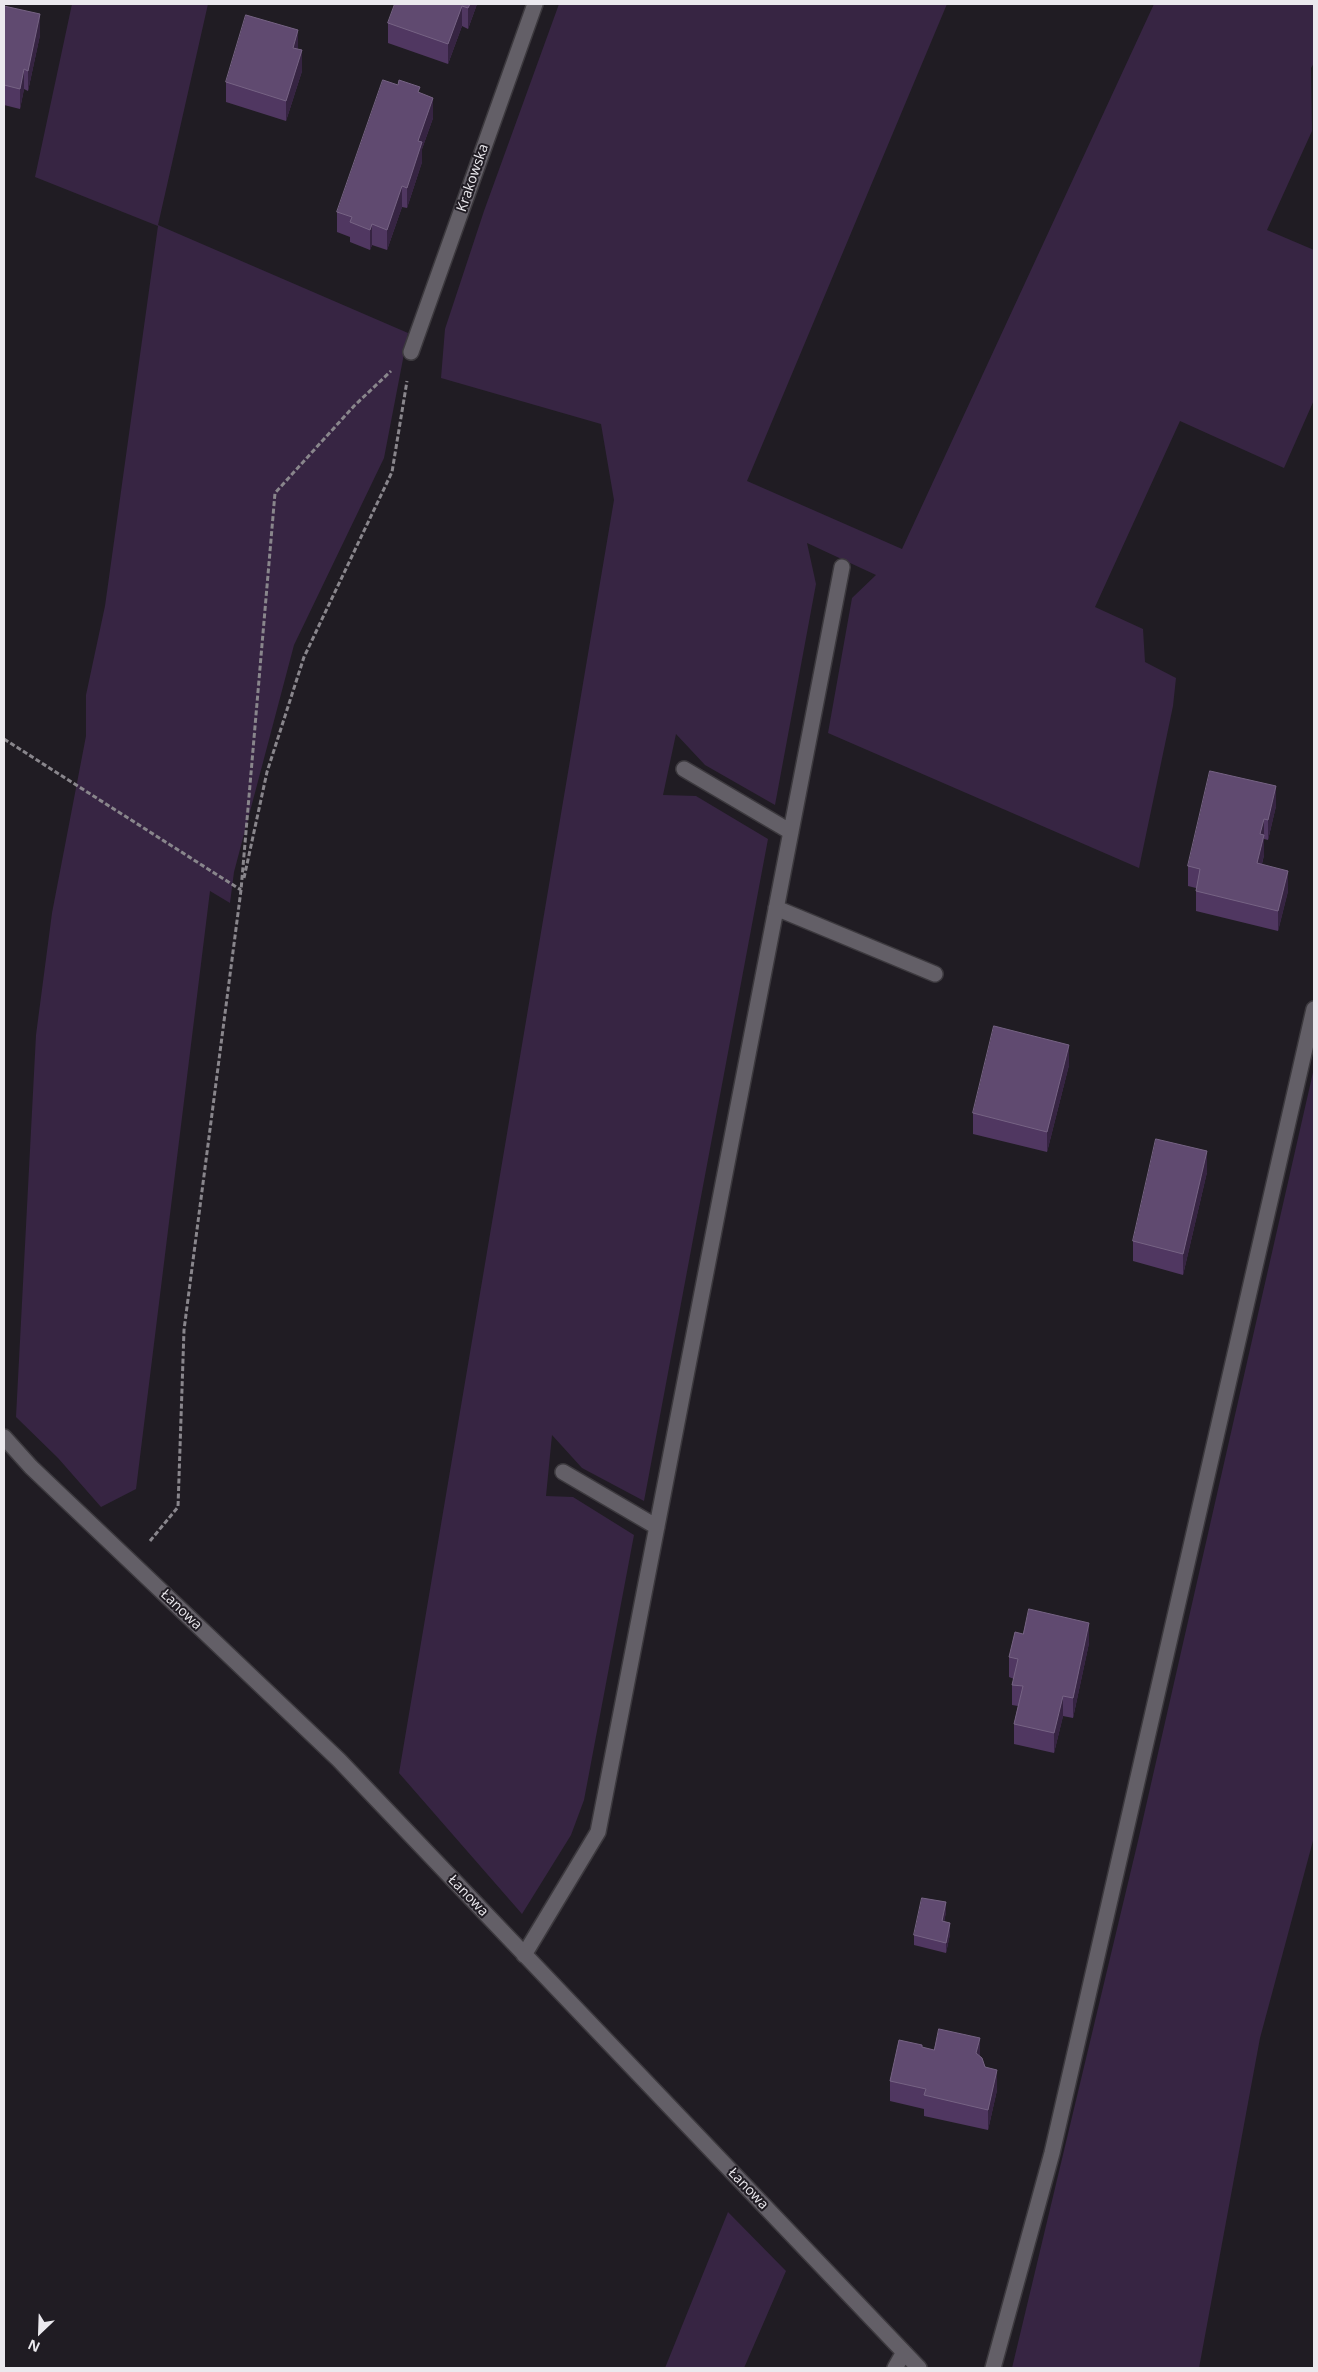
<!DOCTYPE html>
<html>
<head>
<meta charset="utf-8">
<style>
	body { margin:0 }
	#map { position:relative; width:1318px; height:2372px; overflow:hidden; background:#201c23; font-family:"Open Sans",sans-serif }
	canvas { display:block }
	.frame { position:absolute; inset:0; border:5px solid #ebe9ee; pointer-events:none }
	.north { position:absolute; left:15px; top:2307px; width:50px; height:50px; -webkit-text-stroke:4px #201c23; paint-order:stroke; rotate:204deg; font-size:14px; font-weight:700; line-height:20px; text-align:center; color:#ebe9ee }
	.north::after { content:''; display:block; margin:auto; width:18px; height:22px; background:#ebe9ee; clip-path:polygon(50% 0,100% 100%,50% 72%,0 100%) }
</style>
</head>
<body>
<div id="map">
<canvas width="1318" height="2372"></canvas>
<div class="frame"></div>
<div class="north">N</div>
</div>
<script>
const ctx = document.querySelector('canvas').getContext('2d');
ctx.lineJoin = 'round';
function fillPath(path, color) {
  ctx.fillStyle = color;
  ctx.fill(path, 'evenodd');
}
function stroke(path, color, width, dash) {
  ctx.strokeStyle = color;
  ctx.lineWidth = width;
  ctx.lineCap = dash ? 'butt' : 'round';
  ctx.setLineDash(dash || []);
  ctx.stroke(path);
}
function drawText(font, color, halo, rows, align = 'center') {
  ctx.font = font + ' "Open Sans",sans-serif';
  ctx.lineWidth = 4;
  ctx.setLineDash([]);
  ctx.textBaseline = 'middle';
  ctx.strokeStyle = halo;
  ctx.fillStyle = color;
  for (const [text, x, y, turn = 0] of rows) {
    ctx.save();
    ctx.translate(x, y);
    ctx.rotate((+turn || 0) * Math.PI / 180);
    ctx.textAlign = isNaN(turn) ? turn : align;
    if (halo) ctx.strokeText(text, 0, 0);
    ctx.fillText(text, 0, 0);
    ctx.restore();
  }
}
const green = new Path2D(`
	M 72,4 L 208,4 L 158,225 L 408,333 L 384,458 L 294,645 L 234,872 L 230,903 L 210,891 L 136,1489 L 101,1507 L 58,1458 L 16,1417 L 36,1035 L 52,913 L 86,736 L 86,695 L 105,606 L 158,226 L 35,177 Z
	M 559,4 L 947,4 L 747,481 L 902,549 L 1154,4 L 1314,4 L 1314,63 L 1311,68 L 1312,131 L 1267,230 L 1314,250 L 1314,400 L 1284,468 L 1180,421 L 1095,607 L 1143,629 L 1145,662 L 1176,678 L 1173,706 L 1139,868 L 828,733 L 852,598 L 876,575 L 807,543 L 816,584 L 775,805 L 705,765 L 676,734 L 663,795 L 696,796 L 768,839 L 644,1501 L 582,1468 L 552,1435 L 546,1496 L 573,1497 L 634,1535 L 584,1800 L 571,1835 L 522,1914 L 399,1773 L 614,500 L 601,424 L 441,378 L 445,329 L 484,211 Z
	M 1314,1068 L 1314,1837 L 1260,2038 L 1199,2368 L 1012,2368 L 1138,1841 Z
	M 728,2212 L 786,2271 L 744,2368 L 665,2368 Z`);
const path = new Path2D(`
	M 4,739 L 241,890
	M 244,878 L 267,772 L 304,657 L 392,472 L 407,381
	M 150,1541 L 178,1507 L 184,1330 L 241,890 L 275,493 L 354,406 L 391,371`);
const minor = new Path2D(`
	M 411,352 L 535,4
	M 684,769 L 791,832
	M 776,908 L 935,974
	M 4,1437 L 31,1467 L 339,1760 L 919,2368
	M 563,1472 L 657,1527
	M 524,1955 L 598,1832 L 842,567
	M 895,2368 L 904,2352
	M 993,2368 L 1052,2153 L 1314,1009`);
const wall = new Path2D(`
	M 395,4 L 477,4 L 468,29 L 462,26 L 448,64 L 388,43 L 388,23 Z
	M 4,6 L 40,35 L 28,91 L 24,89 L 20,109 L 4,105 Z
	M 298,49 L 302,71 L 286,121 L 226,102 L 226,82 Z
	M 420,93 L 433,118 L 422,149 L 422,162 L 407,208 L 402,207 L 387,250 L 372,245 L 370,250 L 350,242 L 350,237 L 337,232 L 337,212 Z
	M 1276,806 L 1268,840 L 1264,839 L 1264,855 L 1262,864 L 1288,891 L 1278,931 L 1196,911 L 1196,888 L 1188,886 L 1188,866 Z
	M 1069,1065 L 1047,1152 L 973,1134 L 973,1113 Z
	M 1207,1172 L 1183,1275 L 1133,1261 L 1133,1241 Z
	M 1023,1634 L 1089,1643 L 1073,1718 L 1063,1716 L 1054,1753 L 1014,1744 L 1014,1724 L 1018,1706 L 1012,1705 L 1012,1685 L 1014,1679 L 1009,1677 L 1009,1657 Z
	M 946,1912 L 944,1922 L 950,1934 L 946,1953 L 914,1945 L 914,1935 Z
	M 922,2048 L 934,2050 L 980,2056 L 997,2090 L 988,2130 L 924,2116 L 924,2109 L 890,2101 L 890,2081 Z`);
const shadedWall = new Path2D(`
	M 470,4 L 477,4 L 468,29 L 468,8 Z
	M 462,6 L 462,26 L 448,64 L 448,44 Z
	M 40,14 L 40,35 L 28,91 L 28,71 Z
	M 298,30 L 298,50 L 293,48 Z
	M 302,50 L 302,71 L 286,121 L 286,101 Z
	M 24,69 L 24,89 L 20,109 L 20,89 Z
	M 433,98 L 433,118 L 422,149 L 422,162 L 407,208 L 407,188 L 418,141 Z
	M 402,186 L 402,207 L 387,250 L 387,230 Z
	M 372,224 L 372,245 L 370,250 L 370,230 Z
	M 1276,786 L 1276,806 L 1268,840 L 1268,820 Z
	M 1264,819 L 1264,855 L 1257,883 L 1257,863 L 1260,834 Z
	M 1288,871 L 1288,891 L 1278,931 L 1278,911 Z
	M 1069,1045 L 1069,1065 L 1047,1152 L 1047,1132 Z
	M 1207,1151 L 1207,1172 L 1183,1275 L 1183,1254 Z
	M 1089,1623 L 1089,1643 L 1073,1718 L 1073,1698 Z
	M 1063,1696 L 1063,1716 L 1054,1753 L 1054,1733 Z
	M 946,1902 L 946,1912 L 942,1932 L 942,1921 Z
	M 950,1923 L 950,1934 L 946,1953 L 946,1943 Z
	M 980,2038 L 980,2059 L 976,2053 Z
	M 997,2070 L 997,2090 L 988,2130 L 988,2110 Z`);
const building = new Path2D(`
	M 395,4 L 470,4 L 468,8 L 462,6 L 448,44 L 388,23 Z
	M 4,6 L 40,14 L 28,71 L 24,69 L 20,89 L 4,85 Z
	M 246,15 L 298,30 L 293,48 L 302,50 L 286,101 L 226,82 Z
	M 383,80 L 398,85 L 399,80 L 420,87 L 418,92 L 433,98 L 418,141 L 422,142 L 407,188 L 402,186 L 387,230 L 372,224 L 370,230 L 350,222 L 352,217 L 337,212 Z
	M 1210,771 L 1276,786 L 1268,820 L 1264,819 L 1260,834 L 1264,835 L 1257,863 L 1288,871 L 1278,911 L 1196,891 L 1200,869 L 1188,866 Z
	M 994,1026 L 1069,1045 L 1047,1132 L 973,1113 Z
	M 1156,1139 L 1207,1151 L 1183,1254 L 1133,1241 Z
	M 1029,1609 L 1089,1623 L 1073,1698 L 1063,1696 L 1054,1733 L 1014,1724 L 1023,1686 L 1012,1685 L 1018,1659 L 1009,1657 L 1015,1632 L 1023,1634 Z
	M 922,1898 L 946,1902 L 942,1921 L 950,1923 L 946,1943 L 914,1935 Z
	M 939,2029 L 980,2038 L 976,2053 L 982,2058 L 985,2067 L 997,2070 L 988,2110 L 924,2095 L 926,2089 L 890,2081 L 899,2040 L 922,2045 L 922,2047 L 934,2050 Z`);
const streetNames = [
	["Krakowska",473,178,-71],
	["Łanowa",181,1610,44],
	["Łanowa",468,1896,46],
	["Łanowa",748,2189,46]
];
fillPath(green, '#372543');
stroke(minor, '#3c393e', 18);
stroke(path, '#89868c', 3, [5, 2.5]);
stroke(minor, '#635f67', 15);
fillPath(wall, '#503761');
fillPath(shadedWall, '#362442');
fillPath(building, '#604a70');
stroke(building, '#766384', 1);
drawText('14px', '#ebe9ee', '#201c23', streetNames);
</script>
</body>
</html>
